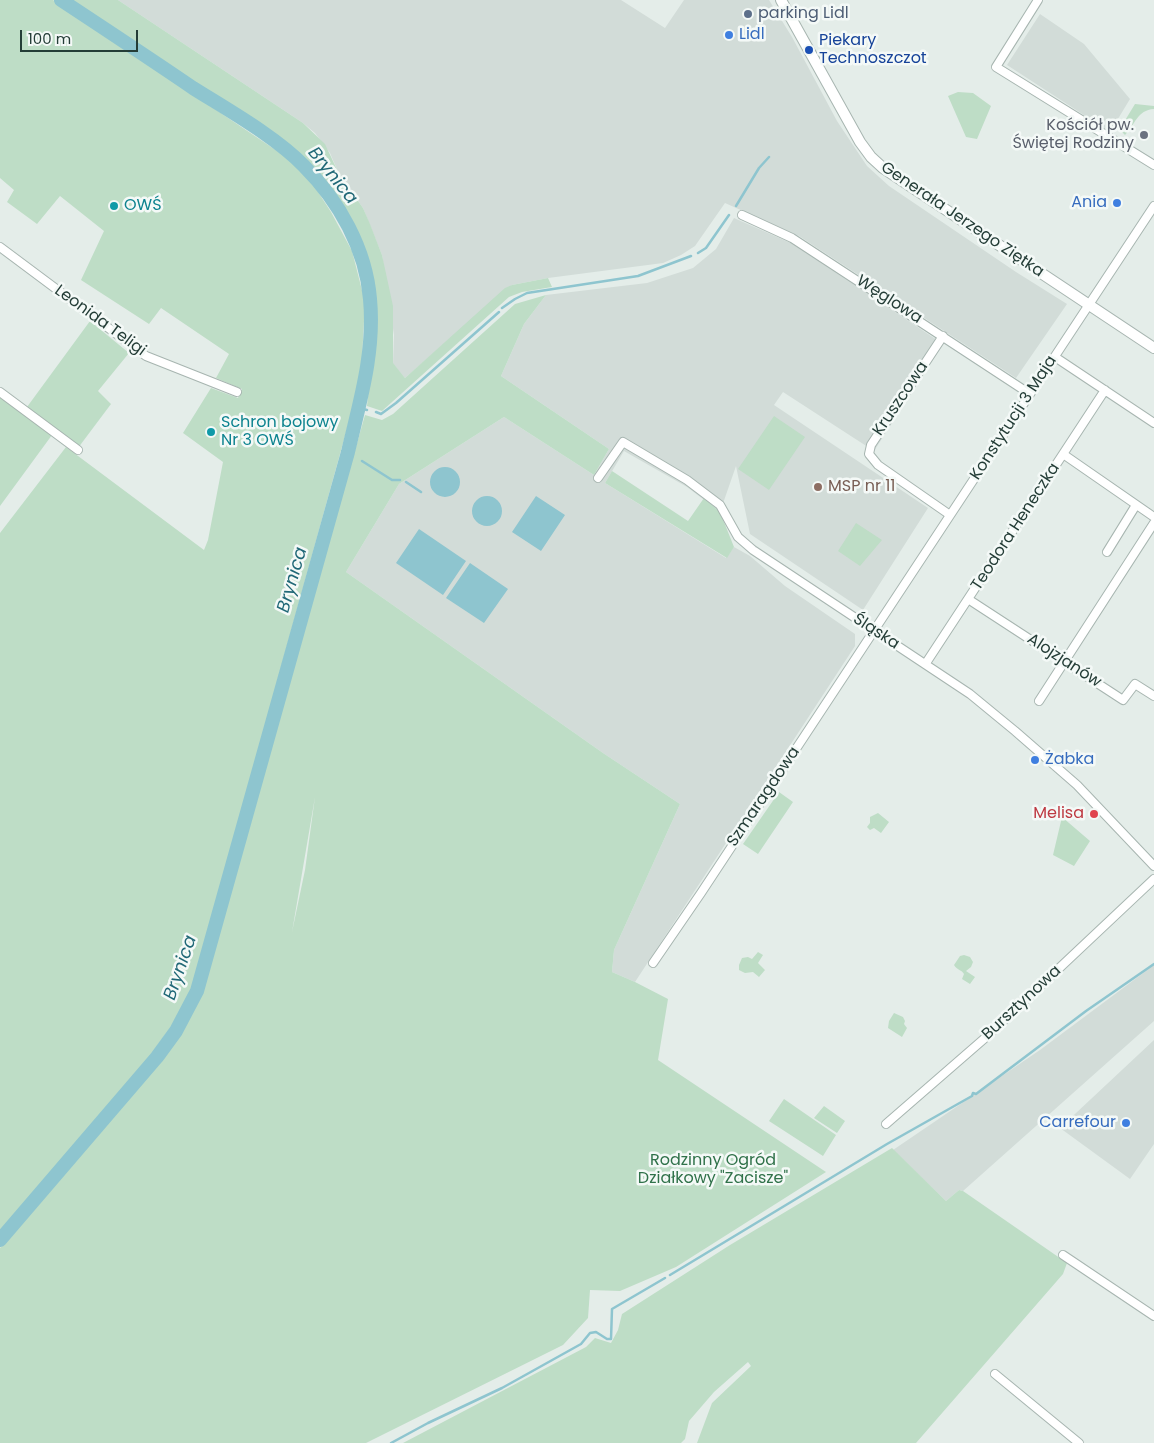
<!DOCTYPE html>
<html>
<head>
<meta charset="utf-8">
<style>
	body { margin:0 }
	#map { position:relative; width:1154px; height:1443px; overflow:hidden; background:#e4ede9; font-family:Poppins,sans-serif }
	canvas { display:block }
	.scale { position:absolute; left:20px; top:30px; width:118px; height:22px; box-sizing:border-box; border:2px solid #243d37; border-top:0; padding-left:6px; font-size:15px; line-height:18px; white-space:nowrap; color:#243d37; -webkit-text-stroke:4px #f4f9f7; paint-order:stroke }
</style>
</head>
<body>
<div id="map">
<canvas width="1154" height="1443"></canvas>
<div class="scale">100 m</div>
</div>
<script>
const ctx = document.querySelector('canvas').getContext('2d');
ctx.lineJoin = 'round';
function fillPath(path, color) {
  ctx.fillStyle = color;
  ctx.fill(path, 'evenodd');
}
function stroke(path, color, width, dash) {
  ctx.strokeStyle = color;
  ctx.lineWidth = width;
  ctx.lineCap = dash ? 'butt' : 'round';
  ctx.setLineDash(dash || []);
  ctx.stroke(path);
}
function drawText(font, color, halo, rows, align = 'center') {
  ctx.font = font + ' Poppins,sans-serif';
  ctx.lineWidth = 5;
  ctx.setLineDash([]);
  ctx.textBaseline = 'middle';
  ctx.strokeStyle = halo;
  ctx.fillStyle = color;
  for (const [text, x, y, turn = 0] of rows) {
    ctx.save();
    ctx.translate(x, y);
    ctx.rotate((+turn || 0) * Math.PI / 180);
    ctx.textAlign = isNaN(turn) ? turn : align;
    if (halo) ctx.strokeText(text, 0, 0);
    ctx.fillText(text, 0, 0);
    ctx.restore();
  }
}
const built = new Path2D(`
	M 118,0 L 621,0 L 665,28 L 684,0 L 769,0 L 792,37 L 837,121 L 867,166 L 889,186 L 1016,272 L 1067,304 L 1016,378 L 799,236 L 725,203 L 695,246 L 681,255 L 663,263 L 548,278 L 512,285 L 405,378 L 393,364 L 394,335 L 382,255 L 363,208 L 339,174 L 330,153 L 315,133 L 303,123 Z
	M 1040,14 L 1084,44 L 1130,99 L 1110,132 L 1007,65 Z
	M 734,218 L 793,244 L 943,344 L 874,451 L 783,392 L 774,405 L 928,508 L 863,610 L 750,534 L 736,466 L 720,512 L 687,487 L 624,451 L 605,483 L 726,558 L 734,547 L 750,556 L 785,586 L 855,634 L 855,646 L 635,982 L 612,972 L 614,950 L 680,804 L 603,753 L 346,572 L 399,484 L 504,417 L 594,475 L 609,449 L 501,376 L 524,324 L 546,295 L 647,283 L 693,268 L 716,249 Z
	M 1154,965 L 1154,1021 L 963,1191 L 959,1190 L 946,1201 L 893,1150 L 1040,1050 Z
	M 1154,1040 L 1154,1144 L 1130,1179 L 1060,1128 Z`);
const green = new Path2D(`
	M 0,0 L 53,0 L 286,157 L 309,178 L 331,212 L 352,251 L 365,302 L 361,378 L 194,982 L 178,1017 L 149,1057 L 31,1196 L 0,1237 L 0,533 L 66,447 L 204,550 L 208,540 L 223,462 L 183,433 L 211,388 L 238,398 L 242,389 L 216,378 L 229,354 L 161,308 L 149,324 L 81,280 L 104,231 L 60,196 L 37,224 L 7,202 L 14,190 L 0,178 Z
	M 67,0 L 118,0 L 303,123 L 325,144 L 339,174 L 363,208 L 370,224 L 382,255 L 393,306 L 393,363 L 405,378 L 505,288 L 512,285 L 548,278 L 552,287 L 522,292 L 509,297 L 382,411 L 367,406 L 374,337 L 374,313 L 366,263 L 346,215 L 313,169 L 280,140 Z
	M 958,92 L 973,93 L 991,106 L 977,139 L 966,137 L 948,96 Z
	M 1135,104 L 1154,106 L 1154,109 C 1137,110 1135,125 1125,135 L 1121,131 L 1121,127 Z
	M 546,295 L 524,324 L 501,376 L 609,449 L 594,475 L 504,417 L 399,484 L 346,572 L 603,753 L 680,804 L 614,950 L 612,972 L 635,982 L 668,999 L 658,1060 L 826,1172 L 676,1267 L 620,1291 L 590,1290 L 588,1318 L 563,1345 L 366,1443 L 0,1443 L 0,1248 L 176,1042 L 201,994 L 365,415 L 382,420 L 393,414 L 515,304 ZM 315,797 L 305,870 L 292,932 Z
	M 90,321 L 129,353 L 98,391 L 111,404 L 78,448 L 27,407 Z
	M 0,397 L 52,435 L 0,506 Z
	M 774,416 L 805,437 L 769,490 L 738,469 Z
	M 612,471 L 688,521 L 704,498 L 720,512 L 734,547 L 727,558 L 605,483 Z
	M 856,523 L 882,540 L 860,566 L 838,551 Z
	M 779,792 L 793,802 L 758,854 L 743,844 Z
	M 878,813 L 889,822 L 881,833 L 874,828 L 870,830 L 867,827 L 870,823 L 870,817 Z
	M 1062,817 L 1090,841 L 1074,866 L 1053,855 Z
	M 758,952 L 763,955 L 758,963 L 765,970 L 759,977 L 753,972 L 745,973 L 739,970 L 739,965 L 742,958 L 748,957 L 752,959 Z
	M 964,955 L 970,957 L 973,962 L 971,967 L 966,971 L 975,977 L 970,984 L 962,979 L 964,974 C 962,970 957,970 954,965 L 960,956 Z
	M 894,1013 L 903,1017 L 905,1021 L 904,1024 L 907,1028 L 902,1037 L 888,1028 L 889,1021 Z
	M 784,1099 L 836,1135 L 823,1156 L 769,1121 Z
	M 824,1106 L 845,1121 L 837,1133 L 814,1118 Z
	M 892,1148 L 946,1201 L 959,1190 L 963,1191 L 1067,1263 L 1063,1274 L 916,1443 L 697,1443 L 712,1403 L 751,1366 L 748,1362 L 714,1392 L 689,1421 L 685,1439 L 681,1443 L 403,1443 L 586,1347 L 595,1338 L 611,1343 L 618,1330 L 622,1314 L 730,1245 Z`);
const water = new Path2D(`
	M430 482a15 15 0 1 1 30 0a15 15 0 1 1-30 0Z
	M 536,496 L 565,515 L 541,551 L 512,532 Z
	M472 511a15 15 0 1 1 30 0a15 15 0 1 1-30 0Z
	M 419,529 L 466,561 L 443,595 L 396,563 Z
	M 470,563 L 508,589 L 484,623 L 446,598 Z`);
const stream = new Path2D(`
	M 736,206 L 759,168 L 769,157
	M 698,253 L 706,248 L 729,215
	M 502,308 L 515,299 L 527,293 L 638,276 L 691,256
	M 359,408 L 367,410
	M 376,412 L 381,414 L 396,403 L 499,312
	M 347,456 L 352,457
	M 362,461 L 392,480 L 400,480
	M 406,482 L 421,492
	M 670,1275 L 887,1144 L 972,1096 L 973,1093 L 976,1094 L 1086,1011 L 1154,964
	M 391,1443 L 428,1423 L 502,1388 L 581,1344 L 590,1333 L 596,1332 L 607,1339 L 611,1339 L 612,1309 L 665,1278`);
const river = new Path2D(`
	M 0,1240 L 157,1057 L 176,1031 L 197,991 L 348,452 C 360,401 375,352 370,299 C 366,249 339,201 304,166 C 276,137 228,110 193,88 C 149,58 105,29 61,0`);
const minor = new Path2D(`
	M 1038,0 L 996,67 L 1154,165
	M 742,215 L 792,238 L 1030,394
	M 0,247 L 146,356 L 237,392
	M 943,336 L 871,445 L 869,454 L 878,465 L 950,515
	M 1055,357 L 1154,423
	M 0,392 L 78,450
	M 1063,454 L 1154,517
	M 598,478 L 623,442 L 687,480 L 720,505 L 738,537 L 753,550 L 970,694 L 1015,731 L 1077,785 L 1154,866
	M 1107,552 L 1136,505
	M 968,599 L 1123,700 L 1135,684 L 1154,696
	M 926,663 L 1105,390
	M 1039,701 L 1154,523
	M 653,963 L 701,893 L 1154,206
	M 886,1124 L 985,1038 L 1154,879
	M 1063,1255 L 1154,1316
	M 995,1374 L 1079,1443`);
const tertiary = new Path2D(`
	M 781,0 L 860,142 L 871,157 L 883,168 L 1154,348`);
const markers = [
	[748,14,5,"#5c6f8a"],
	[729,35,5,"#3f7fe0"],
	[809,50,5,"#1a4fb4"],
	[1144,135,5,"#6b7280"],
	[1117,203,5,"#3f7fe0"],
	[114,206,5,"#0f9aa8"],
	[211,432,5,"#0f9aa8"],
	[818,487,5,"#8d6e63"],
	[1035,760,5,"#3f7fe0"],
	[1094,814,5,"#e0444e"],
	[1126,1123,5,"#3f7fe0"]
];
const serviceNames = [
	["parking Lidl",758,14]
];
const shopNames = [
	["Lidl",739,35],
	["Ania",1107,203,"right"],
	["Żabka",1045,760],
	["Carrefour",1116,1123,"right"]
];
const transitNames = [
	["Piekary",819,41],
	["Technoszczot",819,59]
];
const worshipNames = [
	["Kościół pw.",1134,126],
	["Świętej Rodziny",1134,144]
];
const cultureNames = [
	["OWŚ",124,206],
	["Schron bojowy",221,423],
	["Nr 3 OWŚ",221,441]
];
const streetNames = [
	["Generała Jerzego Ziętka",962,220,34],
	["Węglowa",889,300,33],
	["Leonida Teligi",100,321,36],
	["Kruszcowa",901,399,-56],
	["Konstytucji 3 Maja",1014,418,-57],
	["Teodora Heneczka",1016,527,-57],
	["Śląska",876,632,33],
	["Alojzjanów",1064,661,33],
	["Szmaragdowa",764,797,-56],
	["Bursztynowa",1022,1003,-43]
];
const educationNames = [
	["MSP nr 11",828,487]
];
const healthNames = [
	["Melisa",1084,814]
];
const parkNames = [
	["Rodzinny Ogród",713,1161],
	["Działkowy \"Zacisze\"",713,1179]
];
const waterNames = [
	["Brynica",332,176,51],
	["Brynica",293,580,-74],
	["Brynica",181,968,-71]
];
fillPath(built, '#d2dcd8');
fillPath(green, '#beddc6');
fillPath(water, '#8ec5cf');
stroke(stream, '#8ec5cf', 2.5);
stroke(river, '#8ec5cf', 14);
stroke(minor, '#a7b5b0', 10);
stroke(tertiary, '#a7b5b0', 12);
stroke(minor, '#fff', 8);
stroke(tertiary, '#fff', 10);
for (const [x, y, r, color] of markers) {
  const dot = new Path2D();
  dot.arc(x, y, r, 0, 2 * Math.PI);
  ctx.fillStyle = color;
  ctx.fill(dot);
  stroke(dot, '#f4f9f7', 2);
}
drawText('16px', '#4e5e75', '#f4f9f7', serviceNames, 'left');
drawText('16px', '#366cbe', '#f4f9f7', shopNames, 'left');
drawText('16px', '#164399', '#f4f9f7', transitNames, 'left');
drawText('16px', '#5b616d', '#f4f9f7', worshipNames, 'right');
drawText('16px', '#0d838f', '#f4f9f7', cultureNames, 'left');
drawText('16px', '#243d37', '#f4f9f7', streetNames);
drawText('16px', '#785e54', '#f4f9f7', educationNames, 'left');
drawText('16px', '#be3a42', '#f4f9f7', healthNames, 'right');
drawText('16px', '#30724a', '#f4f9f7', parkNames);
drawText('italic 18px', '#206877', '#f4f9f7', waterNames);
</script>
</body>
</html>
